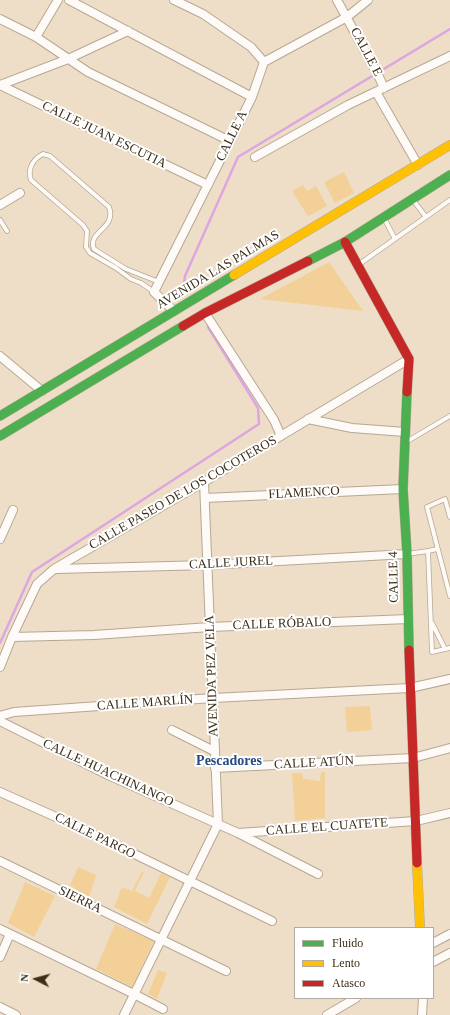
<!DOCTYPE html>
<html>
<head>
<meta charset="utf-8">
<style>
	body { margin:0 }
	#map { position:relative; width:450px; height:1015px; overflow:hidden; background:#efdec7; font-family:"Times New Roman",serif }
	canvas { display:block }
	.legend { position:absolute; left:294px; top:927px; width:140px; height:72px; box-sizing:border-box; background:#fff; border:1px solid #b1aba3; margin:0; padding:5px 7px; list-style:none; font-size:12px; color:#3c2e18 }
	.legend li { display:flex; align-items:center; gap:8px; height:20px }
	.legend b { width:20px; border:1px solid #b1aba3 }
	.north { position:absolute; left:16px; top:959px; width:40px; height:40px; -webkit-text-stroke:3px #fff; paint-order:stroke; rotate:276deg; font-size:11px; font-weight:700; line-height:16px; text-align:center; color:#3c2e18 }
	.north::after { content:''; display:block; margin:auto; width:14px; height:18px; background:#3c2e18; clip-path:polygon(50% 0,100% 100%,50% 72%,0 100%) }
</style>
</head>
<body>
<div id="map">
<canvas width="450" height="1015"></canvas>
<ul class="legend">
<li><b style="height:5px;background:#4caf50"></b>Fluido</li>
<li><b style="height:5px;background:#ffc107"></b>Lento</li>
<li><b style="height:5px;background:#c62828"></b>Atasco</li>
</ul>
<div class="north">N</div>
</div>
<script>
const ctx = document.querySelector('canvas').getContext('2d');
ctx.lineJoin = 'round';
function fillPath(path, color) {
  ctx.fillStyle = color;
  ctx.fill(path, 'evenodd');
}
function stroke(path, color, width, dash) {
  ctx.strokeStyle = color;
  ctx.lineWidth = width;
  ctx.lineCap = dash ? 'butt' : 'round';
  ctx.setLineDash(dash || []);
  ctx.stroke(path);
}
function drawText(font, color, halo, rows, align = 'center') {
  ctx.font = font + ' "Times New Roman",serif';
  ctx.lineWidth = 4;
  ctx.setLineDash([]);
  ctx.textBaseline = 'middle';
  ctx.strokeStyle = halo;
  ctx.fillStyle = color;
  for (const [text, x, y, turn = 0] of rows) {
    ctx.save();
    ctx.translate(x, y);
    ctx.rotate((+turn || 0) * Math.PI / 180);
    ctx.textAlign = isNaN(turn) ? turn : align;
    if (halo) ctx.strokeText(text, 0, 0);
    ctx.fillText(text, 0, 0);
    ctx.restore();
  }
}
const green = new Path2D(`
	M 344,172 L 354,193 L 335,203 L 324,182 Z
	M 303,185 L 307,191 L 316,186 L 327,206 L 308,216 L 292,191 Z
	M 329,262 L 363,311 L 260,299 Z
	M 370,706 L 372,730 L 347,732 L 345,707 Z
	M 321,772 L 325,772 L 325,818 L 295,821 L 292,773 L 302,773 L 303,779 L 320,781 Z
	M 78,867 L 96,875 L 89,898 L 70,885 Z
	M 142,871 L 144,872 L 135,891 L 149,898 L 161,873 L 170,877 L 147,924 L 114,907 L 122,887 L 132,891 Z
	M 25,882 L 55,896 L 34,937 L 8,923 Z
	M 115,924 L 154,941 L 132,987 L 96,969 Z
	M 158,970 L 167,973 L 157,999 L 148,994 Z`);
const stream = new Path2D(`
	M 187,289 L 184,284 L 185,276 L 238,157 L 450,29
	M 0,643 L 32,572 L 259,424 L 258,408 L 208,327`);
const lane = new Path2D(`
	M 413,200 L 426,217
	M 384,218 L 395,239
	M 0,220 L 7,231
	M 358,265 L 450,200
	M 154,292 L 141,283 L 131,279 L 116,268 L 90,253 L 86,247 L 87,231 L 83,225 L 31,180 C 27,169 33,159 43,154 L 50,156 L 109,207 C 117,229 87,231 94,249 L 126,269 L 159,282
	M 406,442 L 450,416
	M 450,517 L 445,499 L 427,507 L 450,596
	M 437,549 L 428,551 L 432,652 L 450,648
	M 407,554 L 428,551
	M 432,623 L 445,649`);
const street = new Path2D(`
	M 69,0 L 252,97
	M 174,0 L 203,14 L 251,47 L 264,62
	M 337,0 L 379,77 L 384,88
	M 0,19 L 36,37 L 88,72 L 230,141
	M 36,37 L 58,0
	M 0,85 L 208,185
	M 0,85 L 68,59 L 128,31
	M 376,92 L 418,165
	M 255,157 L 348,105 L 450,56
	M 0,205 L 20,193
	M 174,311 L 154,292 L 252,97 L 264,62 L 347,17 L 368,0
	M 205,313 L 274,420 L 281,436
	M 0,356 L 42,391
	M 308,419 L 352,428 L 405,432
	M 205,498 L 403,489
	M 0,539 L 13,510
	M 57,569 L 207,565 L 407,554
	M 12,637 L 94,635 L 210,627 L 408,619
	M 0,667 L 12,637 L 37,584 L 54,569 L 204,482 L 409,359
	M 0,716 L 14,712 L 213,698 L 410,688 L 450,679
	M 0,721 L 108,775 L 238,833 L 318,874
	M 172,730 L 214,751
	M 215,768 L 413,758 L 450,748
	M 0,792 L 85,830 L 272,921
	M 238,833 L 416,821 L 450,813
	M 0,861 L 226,971
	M 0,929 L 134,994 L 163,1009
	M 433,943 L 450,934
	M 0,957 L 10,934
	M 433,962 L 450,953
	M 0,1007 L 16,1015
	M 124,1015 L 218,824 L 204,482
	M 327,1015 L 356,998
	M 422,1015 L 423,998`);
const fast = new Path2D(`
	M 308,261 L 345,242 L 450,175
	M 407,392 L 403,489 L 407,554 L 409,650
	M 0,416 L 234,275
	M 0,436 L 183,326`);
const slow = new Path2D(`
	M 234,275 L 450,145
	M 417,863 L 420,928`);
const jam = new Path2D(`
	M 345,242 L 409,359 L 407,392
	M 183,326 L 205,313 L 308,261
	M 409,650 L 417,863`);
const streetNames = [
	["CALLE E",366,52,62],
	["CALLE JUAN ESCUTIA",104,135,26],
	["CALLE A",232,136,-64],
	["AVENIDA LAS PALMAS",218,270,-31],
	["CALLE PASEO DE LOS COCOTEROS",183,493,-30],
	["FLAMENCO",304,493,-3],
	["CALLE JUREL",231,563,-3],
	["CALLE 4",394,577,-91],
	["CALLE RÓBALO",282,624,-2],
	["AVENIDA PEZ VELA",212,676,-92],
	["CALLE MARLÍN",145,703,-4],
	["CALLE ATÚN",314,763,-3],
	["CALLE HUACHINANGO",108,773,25],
	["CALLE EL CUATETE",327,827,-4],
	["CALLE PARGO",95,836,26],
	["SIERRA",80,900,26]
];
const neighbourhoodNames = [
	["Pescadores",229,761]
];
fillPath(green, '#f3d098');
stroke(stream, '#dca6e0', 2.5);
stroke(lane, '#b5a893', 5.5);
stroke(street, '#b5a893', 10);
stroke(fast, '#b5a893', 10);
stroke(slow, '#b5a893', 10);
stroke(jam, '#b5a893', 10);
stroke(lane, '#fdfaf7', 4);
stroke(street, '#fdfaf7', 8);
stroke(fast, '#4caf50', 9);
stroke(slow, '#ffc107', 9);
stroke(jam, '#c62828', 9);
drawText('13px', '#3c2e18', '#fff', streetNames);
drawText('bold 14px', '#274b81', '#fff', neighbourhoodNames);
</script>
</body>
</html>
